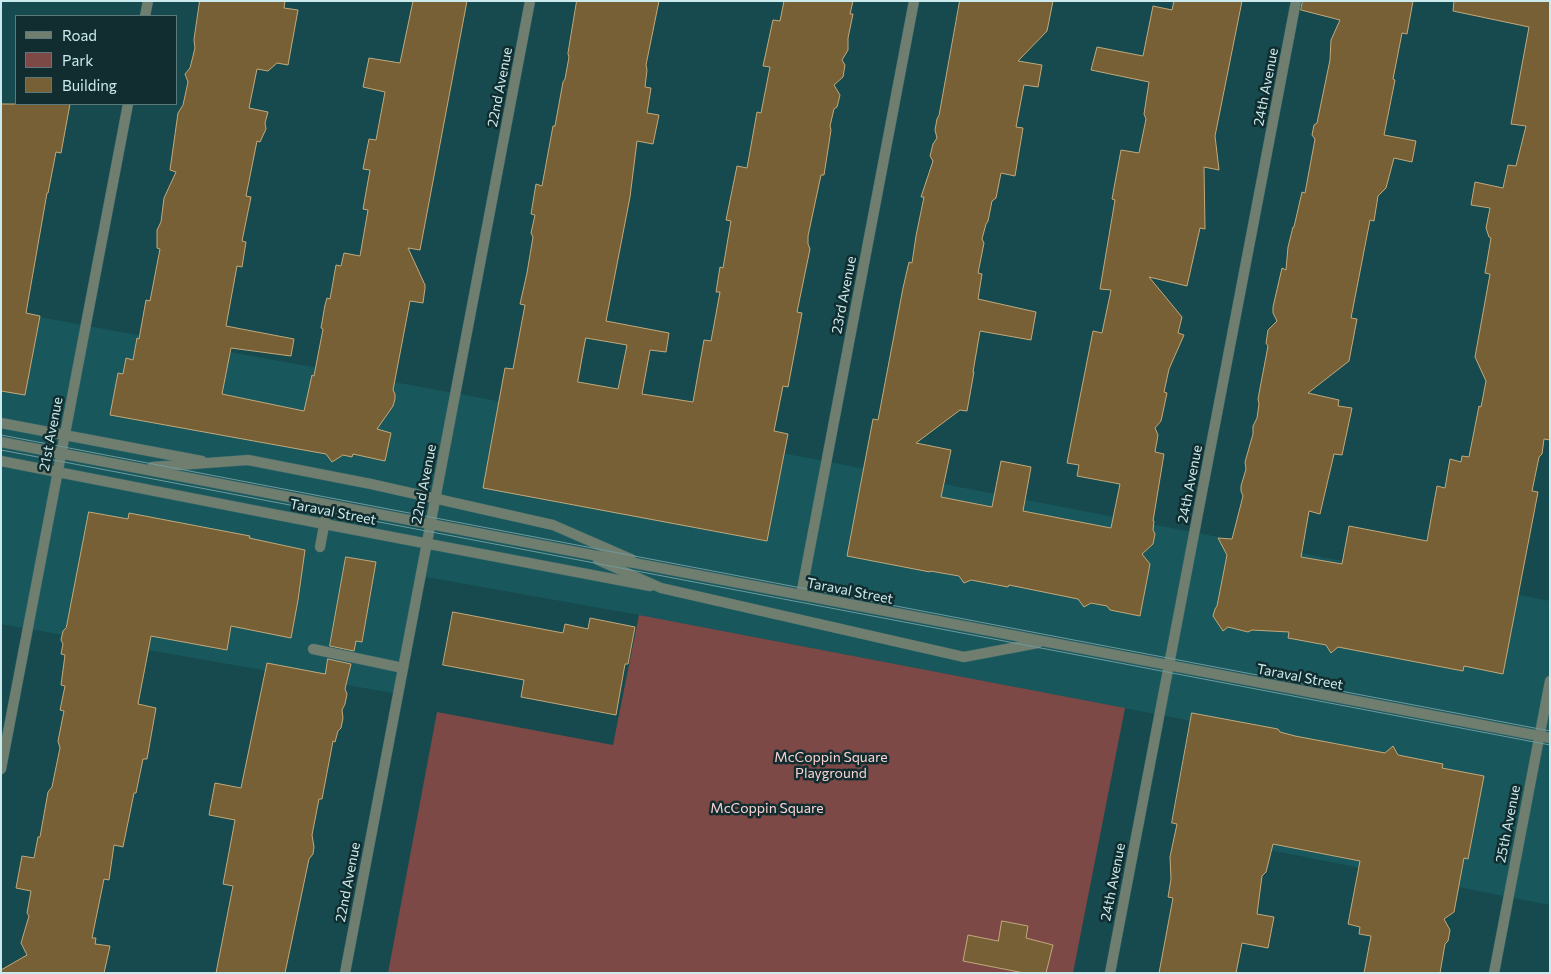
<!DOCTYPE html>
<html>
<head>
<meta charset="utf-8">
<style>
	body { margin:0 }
	#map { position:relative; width:1551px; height:974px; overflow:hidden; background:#164a4e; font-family:Commissioner,sans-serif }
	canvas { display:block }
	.frame { position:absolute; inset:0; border:2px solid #caeaed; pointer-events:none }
	.legend { position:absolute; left:15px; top:15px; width:162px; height:90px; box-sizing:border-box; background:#122d2f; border:1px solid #5c797b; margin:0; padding:6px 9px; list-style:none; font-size:15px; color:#caeaed }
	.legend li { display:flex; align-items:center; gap:10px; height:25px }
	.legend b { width:25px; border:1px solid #5c797b }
</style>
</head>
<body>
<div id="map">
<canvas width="1551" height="974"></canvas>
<div class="frame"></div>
<ul class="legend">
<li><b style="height:6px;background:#6f7e6e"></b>Road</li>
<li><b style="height:14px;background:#7c4947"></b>Park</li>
<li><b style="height:14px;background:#776035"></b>Building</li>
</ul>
</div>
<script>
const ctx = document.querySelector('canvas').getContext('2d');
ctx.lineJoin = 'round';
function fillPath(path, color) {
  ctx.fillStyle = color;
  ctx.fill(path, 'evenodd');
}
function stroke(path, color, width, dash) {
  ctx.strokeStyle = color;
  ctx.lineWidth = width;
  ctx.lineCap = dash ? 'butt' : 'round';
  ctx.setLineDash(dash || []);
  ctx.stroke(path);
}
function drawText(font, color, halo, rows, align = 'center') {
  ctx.font = font + ' Commissioner,sans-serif';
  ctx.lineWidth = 5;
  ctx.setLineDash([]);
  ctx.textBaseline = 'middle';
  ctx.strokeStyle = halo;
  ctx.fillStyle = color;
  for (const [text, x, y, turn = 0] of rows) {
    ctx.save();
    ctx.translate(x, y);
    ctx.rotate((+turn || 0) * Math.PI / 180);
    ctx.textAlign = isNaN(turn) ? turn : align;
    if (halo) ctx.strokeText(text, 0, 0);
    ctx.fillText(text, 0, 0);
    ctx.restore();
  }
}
const built = new Path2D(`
	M 1,310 L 819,460 L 1550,601 L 1550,905 L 1177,832 L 1197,722 L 639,615 L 421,576 L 398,694 L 1,624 Z`);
const green = new Path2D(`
	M 639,615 L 1125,708 L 1073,973 L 388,973 L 437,712 L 613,745 Z`);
const building = new Path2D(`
	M 200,1 L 285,1 L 284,8 L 298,10 L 288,65 L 277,63 L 268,71 L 257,69 L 249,108 L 268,112 L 265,123 L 266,129 L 260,142 L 257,141 L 246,196 L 251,197 L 242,241 L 246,242 L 242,267 L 237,266 L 226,326 L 294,339 L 291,356 L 231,348 L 222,394 L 304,411 L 312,375 L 314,376 L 323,329 L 321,328 L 325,305 L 327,298 L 330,299 L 336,265 L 341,266 L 344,253 L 360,256 L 368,210 L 363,209 L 370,170 L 363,169 L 369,139 L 376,140 L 385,92 L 363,87 L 369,58 L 400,63 L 413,1 L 467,1 L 420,250 L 408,248 L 425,285 L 425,288 L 423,303 L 410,301 L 393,390 L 395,394 L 395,399 L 393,406 L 377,429 L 391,433 L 385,461 L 353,454 L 352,457 L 343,455 L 332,462 L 326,454 L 110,415 L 118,373 L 123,374 L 126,358 L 133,360 L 137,338 L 139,339 L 146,300 L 150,301 L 160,249 L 157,248 L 157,230 L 161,222 L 164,198 L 176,172 L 170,170 L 178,113 L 183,105 L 188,82 L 185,74 L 190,68 L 195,48 L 194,40 Z
	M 577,1 L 659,1 L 646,65 L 647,70 L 645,87 L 651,88 L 647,113 L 659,115 L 653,144 L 637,141 L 630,197 L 606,321 L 669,333 L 666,352 L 650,350 L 642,394 L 693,402 L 704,340 L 711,341 L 720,292 L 716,292 L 720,267 L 723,268 L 731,221 L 726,220 L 737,166 L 747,168 L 757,112 L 761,113 L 770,67 L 763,66 L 773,20 L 780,21 L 784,1 L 853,1 L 850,14 L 853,14 L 848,38 L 848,50 L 842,60 L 845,65 L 843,77 L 834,85 L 840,95 L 837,107 L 834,109 L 830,126 L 831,130 L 824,175 L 821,175 L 808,236 L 808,244 L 810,249 L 797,312 L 802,313 L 788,387 L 783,386 L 774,431 L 788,434 L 767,541 L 483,488 L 505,368 L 513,369 L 525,305 L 520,304 L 527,273 L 533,237 L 531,233 L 535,215 L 531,214 L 536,184 L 542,186 L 553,126 L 555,126 L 563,82 L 565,79 L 569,57 L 568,54 ZM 586,338 L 627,345 L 618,389 L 578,382 Z
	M 960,1 L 1053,1 L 1047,31 L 1018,61 L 1042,65 L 1038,87 L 1024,85 L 1016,127 L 1023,128 L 1015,176 L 1001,173 L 996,198 L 992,201 L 988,221 L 986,224 L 982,239 L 984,243 L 978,273 L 982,274 L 978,299 L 1036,312 L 1031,340 L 980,331 L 973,372 L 974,372 L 967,411 L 960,410 L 916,443 L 951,450 L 941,497 L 992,507 L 1001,461 L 1031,467 L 1023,511 L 1111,528 L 1120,484 L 1077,476 L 1079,465 L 1067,463 L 1093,331 L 1102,333 L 1111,290 L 1100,289 L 1115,200 L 1112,199 L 1121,150 L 1139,153 L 1146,119 L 1144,114 L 1149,82 L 1091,70 L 1097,47 L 1143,56 L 1153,6 L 1172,10 L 1174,1 L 1242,1 L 1215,136 L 1219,170 L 1204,167 L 1205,229 L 1200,228 L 1187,286 L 1149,277 L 1182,317 L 1178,333 L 1184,335 L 1169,369 L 1164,392 L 1167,393 L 1161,421 L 1155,428 L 1158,435 L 1155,452 L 1164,454 L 1153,521 L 1154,521 L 1153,530 L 1155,534 L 1153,544 L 1142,554 L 1150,564 L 1140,616 L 1110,610 L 1107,606 L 1091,603 L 1084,607 L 1078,599 L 1009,585 L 1008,587 L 971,580 L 964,583 L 959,576 L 930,571 L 930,572 L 847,556 L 873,419 L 878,420 L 903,288 L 909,262 L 912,263 L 916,236 L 924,197 L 921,197 L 933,161 L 930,156 L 933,144 L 937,138 L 935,130 L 937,119 L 939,115 Z
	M 1303,1 L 1413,1 L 1407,34 L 1402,33 L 1393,79 L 1395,80 L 1384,135 L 1416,141 L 1412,162 L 1394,158 L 1386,188 L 1378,196 L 1374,221 L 1370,220 L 1351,318 L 1357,319 L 1349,361 L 1308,393 L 1339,400 L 1338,406 L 1352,408 L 1342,455 L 1334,454 L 1320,514 L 1309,511 L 1301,557 L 1342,564 L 1349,526 L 1427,541 L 1437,486 L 1445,488 L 1450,459 L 1461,462 L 1462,456 L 1469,457 L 1479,406 L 1481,407 L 1486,381 L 1475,357 L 1490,274 L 1485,273 L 1491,238 L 1489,237 L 1486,228 L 1490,208 L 1471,205 L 1475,182 L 1503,188 L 1508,165 L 1516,166 L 1526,126 L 1511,124 L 1529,27 L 1453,11 L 1454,1 L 1550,1 L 1550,440 L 1544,439 L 1542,454 L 1539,457 L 1532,491 L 1538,492 L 1503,674 L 1464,666 L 1463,671 L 1338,647 L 1331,653 L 1326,645 L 1288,638 L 1289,632 L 1252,630 L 1248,632 L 1228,627 L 1223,631 L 1213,616 L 1215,609 L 1217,606 L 1227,555 L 1218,538 L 1232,539 L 1243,496 L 1241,491 L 1241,486 L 1246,469 L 1245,462 L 1253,434 L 1253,426 L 1257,418 L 1259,404 L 1258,399 L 1268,346 L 1266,343 L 1268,330 L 1277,321 L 1273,313 L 1273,307 L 1282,268 L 1286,270 L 1288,247 L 1293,227 L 1294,227 L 1302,192 L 1305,193 L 1315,139 L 1312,135 L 1314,125 L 1317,123 L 1330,60 L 1331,40 L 1340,20 L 1301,10 Z
	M 1,104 L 70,104 L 61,153 L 56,152 L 48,193 L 47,193 L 26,313 L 40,316 L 25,395 L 1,391 Z
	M 89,512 L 128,519 L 129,513 L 250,536 L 249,538 L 305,550 L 298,600 L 291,638 L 231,626 L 227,650 L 151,636 L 138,704 L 156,708 L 147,759 L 143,759 L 136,793 L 134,793 L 123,847 L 114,845 L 109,880 L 104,879 L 92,938 L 96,938 L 95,944 L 110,946 L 104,973 L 1,973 L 1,970 L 27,955 L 21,943 L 29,916 L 27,913 L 31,891 L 16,888 L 22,856 L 34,858 L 38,837 L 40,837 L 48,792 L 52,787 L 54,777 L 60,748 L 58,741 L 64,711 L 60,710 L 65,686 L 61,685 L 65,655 L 61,654 L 63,644 L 61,640 L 63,631 L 66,628 Z
	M 346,557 L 376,562 L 362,642 L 356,641 L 354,651 L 330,646 Z
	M 453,612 L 563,633 L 565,624 L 588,629 L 590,618 L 635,627 L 628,664 L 625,664 L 616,715 L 521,697 L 524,680 L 443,665 Z
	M 328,659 L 351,664 L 345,689 L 347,694 L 345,704 L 342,710 L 343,718 L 341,728 L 338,731 L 335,742 L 333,741 L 322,799 L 319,799 L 312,835 L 314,847 L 313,854 L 309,859 L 285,973 L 216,973 L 233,886 L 223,884 L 235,820 L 209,815 L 215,783 L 241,788 L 267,663 L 325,674 Z
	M 1192,713 L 1278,729 L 1280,732 L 1295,736 L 1385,753 L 1393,746 L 1398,755 L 1443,764 L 1442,768 L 1484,776 L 1468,859 L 1464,858 L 1454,912 L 1444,919 L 1450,930 L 1448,941 L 1445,944 L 1440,973 L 1364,973 L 1371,936 L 1359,934 L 1360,927 L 1348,924 L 1360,861 L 1273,844 L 1266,872 L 1262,876 L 1257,914 L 1274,917 L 1268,948 L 1242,943 L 1236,973 L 1159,973 L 1173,898 L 1168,897 L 1171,879 L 1170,857 L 1177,824 L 1172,823 Z
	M 1002,921 L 1028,926 L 1026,938 L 1053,945 L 1046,973 L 1024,973 L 963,961 L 968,935 L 998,941 Z`);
const service = new Path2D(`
	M 320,547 L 328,505
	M 313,649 L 403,668`);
const minor = new Path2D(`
	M 145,16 L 148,1
	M 1,423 L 202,461
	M 1,461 L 324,524 L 650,586
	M 801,595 L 914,1
	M 1,769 L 128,104
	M 345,973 L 530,1
	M 1110,973 L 1296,1
	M 1494,973 L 1550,681`);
const tertiary = new Path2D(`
	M 1,442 L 1550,738
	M 152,467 L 248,460 L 371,484 L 553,525 L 631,559
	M 598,560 L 661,588 L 964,657 L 1038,643`);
const tram = new Path2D(`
	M 1,435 L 1550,731
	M 1,450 L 1550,745`);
const streetNames = [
	["22nd Avenue",500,87,-79],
	["24th Avenue",1266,87,-79],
	["23rd Avenue",844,295,-79],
	["21st Avenue",51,434,-79],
	["22nd Avenue",424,484,-79],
	["24th Avenue",1190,484,-79],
	["Taraval Street",333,512,11],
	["Taraval Street",850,591,11],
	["Taraval Street",1300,677,11],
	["25th Avenue",1508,824,-79],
	["22nd Avenue",348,882,-79],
	["24th Avenue",1113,882,-79]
];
const parkNames = [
	["McCoppin Square",831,757],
	["Playground",831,773],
	["McCoppin Square",767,808]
];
fillPath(built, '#18585c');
fillPath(green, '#7c4947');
fillPath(building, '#776035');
stroke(building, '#c2a97c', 1);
stroke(service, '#36676b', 11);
stroke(minor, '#36676b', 11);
stroke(tertiary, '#36676b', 11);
stroke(service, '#6f7e6e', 10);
stroke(minor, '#6f7e6e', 10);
stroke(tertiary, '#6f7e6e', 10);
stroke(tram, '#709a9e', 1);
drawText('14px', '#caeaed', '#122d2f', streetNames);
drawText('14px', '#fbd3d1', '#122d2f', parkNames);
</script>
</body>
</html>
